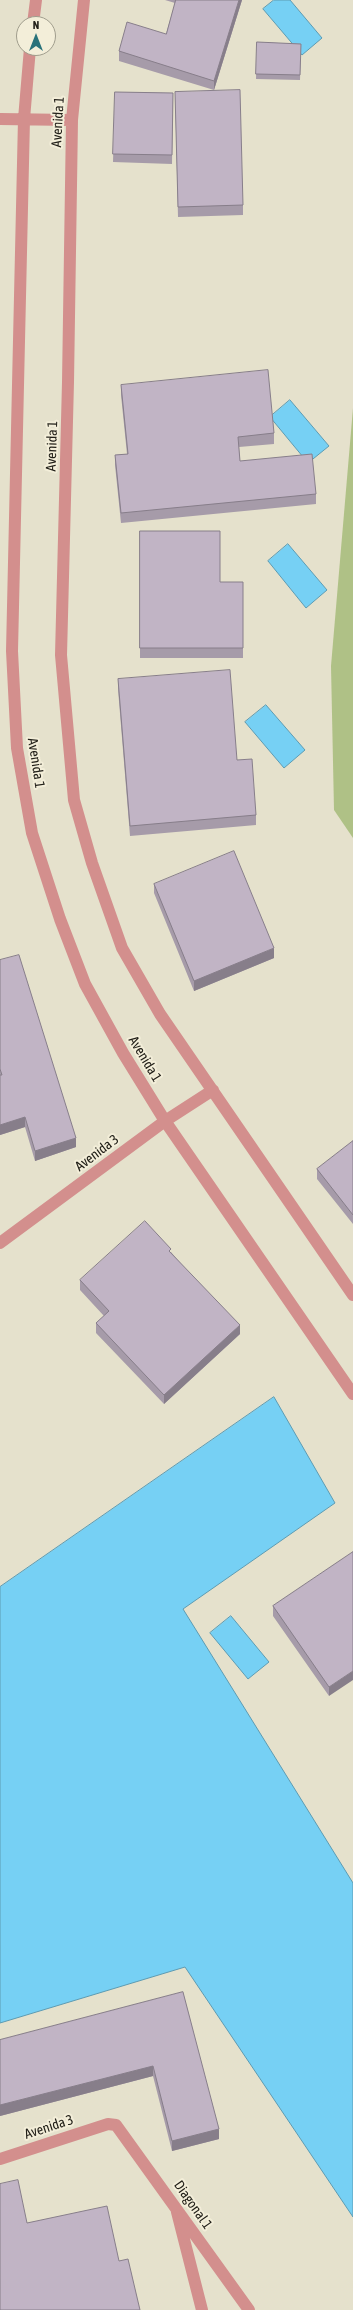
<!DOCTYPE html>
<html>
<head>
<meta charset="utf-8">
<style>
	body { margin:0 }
	#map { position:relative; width:353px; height:2310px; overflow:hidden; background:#e5e1cc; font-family:"Asap Condensed",sans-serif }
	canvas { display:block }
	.north { position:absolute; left:16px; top:16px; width:40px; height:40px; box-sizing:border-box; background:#f3eed9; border:1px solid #9f9c8c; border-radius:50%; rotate:0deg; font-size:11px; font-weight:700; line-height:16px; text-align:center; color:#222019 }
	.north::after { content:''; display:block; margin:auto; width:14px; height:18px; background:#29727a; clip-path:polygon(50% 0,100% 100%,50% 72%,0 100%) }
</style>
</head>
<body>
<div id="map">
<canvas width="353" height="2310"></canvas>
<div class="north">N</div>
</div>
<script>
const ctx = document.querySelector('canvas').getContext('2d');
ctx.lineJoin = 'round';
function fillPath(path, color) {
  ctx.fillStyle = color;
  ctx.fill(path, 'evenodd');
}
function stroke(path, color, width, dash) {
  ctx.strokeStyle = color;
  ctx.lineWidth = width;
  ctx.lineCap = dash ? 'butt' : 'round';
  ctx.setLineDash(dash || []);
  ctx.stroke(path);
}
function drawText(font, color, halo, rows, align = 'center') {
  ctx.font = font + ' "Asap Condensed",sans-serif';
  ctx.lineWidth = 4;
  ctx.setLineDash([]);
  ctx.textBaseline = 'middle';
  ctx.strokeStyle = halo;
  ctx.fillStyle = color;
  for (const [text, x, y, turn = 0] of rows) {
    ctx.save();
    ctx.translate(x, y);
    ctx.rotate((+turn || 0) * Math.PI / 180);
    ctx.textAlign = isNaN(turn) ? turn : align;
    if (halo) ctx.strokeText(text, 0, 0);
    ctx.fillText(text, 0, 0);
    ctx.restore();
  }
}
const green = new Path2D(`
	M 353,408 L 353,838 L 334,810 L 331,666 Z`);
const water = new Path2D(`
	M 274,0 L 290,0 L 322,38 L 302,55 L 263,9 Z
	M 290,400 L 329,446 L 308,463 L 270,417 Z
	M 288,544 L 327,590 L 306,608 L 268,561 Z
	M 266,705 L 305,750 L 284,768 L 245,722 Z
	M 274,1397 L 335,1503 L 183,1609 L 353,1883 L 353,2217 L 185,1967 L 0,2023 L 0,1587 Z
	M 231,1616 L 269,1662 L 248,1679 L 210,1633 Z`);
const street = new Path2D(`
	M 84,0 L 72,120 L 68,382 L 61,655 L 74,800 L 92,863 L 122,948 L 160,1014 L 353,1295
	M 33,24 L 36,0
	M 30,48 L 24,119 L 12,651 L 17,748 L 32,833 L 60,919 L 85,984 L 123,1053 L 165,1121 L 353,1394
	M 0,119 L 72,120
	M 0,1243 L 165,1121 L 213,1090
	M 0,2159 L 108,2124 L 116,2125 L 249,2310
	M 177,2212 L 202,2310`);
const wall = new Path2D(`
	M 165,0 L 242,0 L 214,90 L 119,61 L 119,51 L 166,34 L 175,3 Z
	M 257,42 L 301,44 L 300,80 L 256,79 Z
	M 115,92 L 173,93 L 172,164 L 113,162 Z
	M 175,92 L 243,205 L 243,215 L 178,217 Z
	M 121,385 L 274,433 L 274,444 L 239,447 L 240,461 L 316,494 L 316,504 L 121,523 L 115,465 L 115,455 L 127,454 L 121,395 Z
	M 140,531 L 220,582 L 243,582 L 243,658 L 140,658 Z
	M 118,679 L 237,760 L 256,815 L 256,825 L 130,836 L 118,689 Z
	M 154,884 L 274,958 L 194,991 L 154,893 Z
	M 0,960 L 76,1147 L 35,1161 L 25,1127 L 0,1135 Z
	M 353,1141 L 353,1224 L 317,1179 L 317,1169 Z
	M 171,1252 L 240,1334 L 164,1404 L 96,1333 L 96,1323 L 104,1316 L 80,1290 L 80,1280 Z
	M 353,1552 L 329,1696 L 273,1616 L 273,1606 Z
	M 183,1992 L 219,2139 L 172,2151 L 153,2076 L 0,2116 L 0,2040 Z`);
const shadedWall = new Path2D(`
	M 239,0 L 242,0 L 214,90 L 214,81 Z
	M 274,948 L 274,958 L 194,991 L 194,981 Z
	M 25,1117 L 25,1127 L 0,1135 L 0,1125 Z
	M 76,1138 L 76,1147 L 35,1161 L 35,1151 Z
	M 240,1325 L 240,1334 L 164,1404 L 164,1395 Z
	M 353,1671 L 353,1680 L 329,1696 L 329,1687 Z
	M 153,2066 L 153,2076 L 0,2116 L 0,2105 Z
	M 219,2129 L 219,2139 L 172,2151 L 172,2141 Z`);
const building = new Path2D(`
	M 176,0 L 239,0 L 214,81 L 119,51 L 127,22 L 166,34 Z
	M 257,42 L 301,44 L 300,75 L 256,74 Z
	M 240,90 L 243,205 L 178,207 L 175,92 Z
	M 115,92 L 173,93 L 172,155 L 113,154 Z
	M 268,370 L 274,433 L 238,437 L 240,461 L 312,454 L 316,494 L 121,513 L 115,455 L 128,454 L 121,385 Z
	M 140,531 L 220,531 L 220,582 L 243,582 L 243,648 L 140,648 Z
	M 230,670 L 237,760 L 252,759 L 256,815 L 130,826 L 118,679 Z
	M 234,851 L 274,948 L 194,981 L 154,884 Z
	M 19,955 L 76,1138 L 35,1151 L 25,1117 L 0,1125 L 0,1075 L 2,1075 L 0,1069 L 0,960 Z
	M 353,1141 L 353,1215 L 317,1169 Z
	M 145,1221 L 171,1249 L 169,1251 L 240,1325 L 164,1395 L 96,1323 L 109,1311 L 80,1280 Z
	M 353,1552 L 353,1671 L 329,1687 L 273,1606 Z
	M 183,1992 L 219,2129 L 172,2141 L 153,2066 L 0,2105 L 0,2040 Z
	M 18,2180 L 27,2223 L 107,2206 L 119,2261 L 128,2259 L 140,2310 L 0,2310 L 0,2184 Z`);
const streetNames = [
	["Avenida 1",58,122,-87],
	["Avenida 1",52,446,-88],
	["Avenida 1",36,763,81],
	["Avenida 1",145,1059,59],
	["Avenida 3",97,1153,-37],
	["Avenida 3",49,2127,-18],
	["Diagonal 1",193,2205,55]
];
fillPath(green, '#afc186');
fillPath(water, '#76d0f4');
stroke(water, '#5d9bb2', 1);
stroke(street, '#d38f8d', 12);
fillPath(wall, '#a69ba9');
fillPath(shadedWall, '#877e8a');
fillPath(building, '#c1b4c5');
stroke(building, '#877e8a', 1);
drawText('14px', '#222019', '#f3eed9', streetNames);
</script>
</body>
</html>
